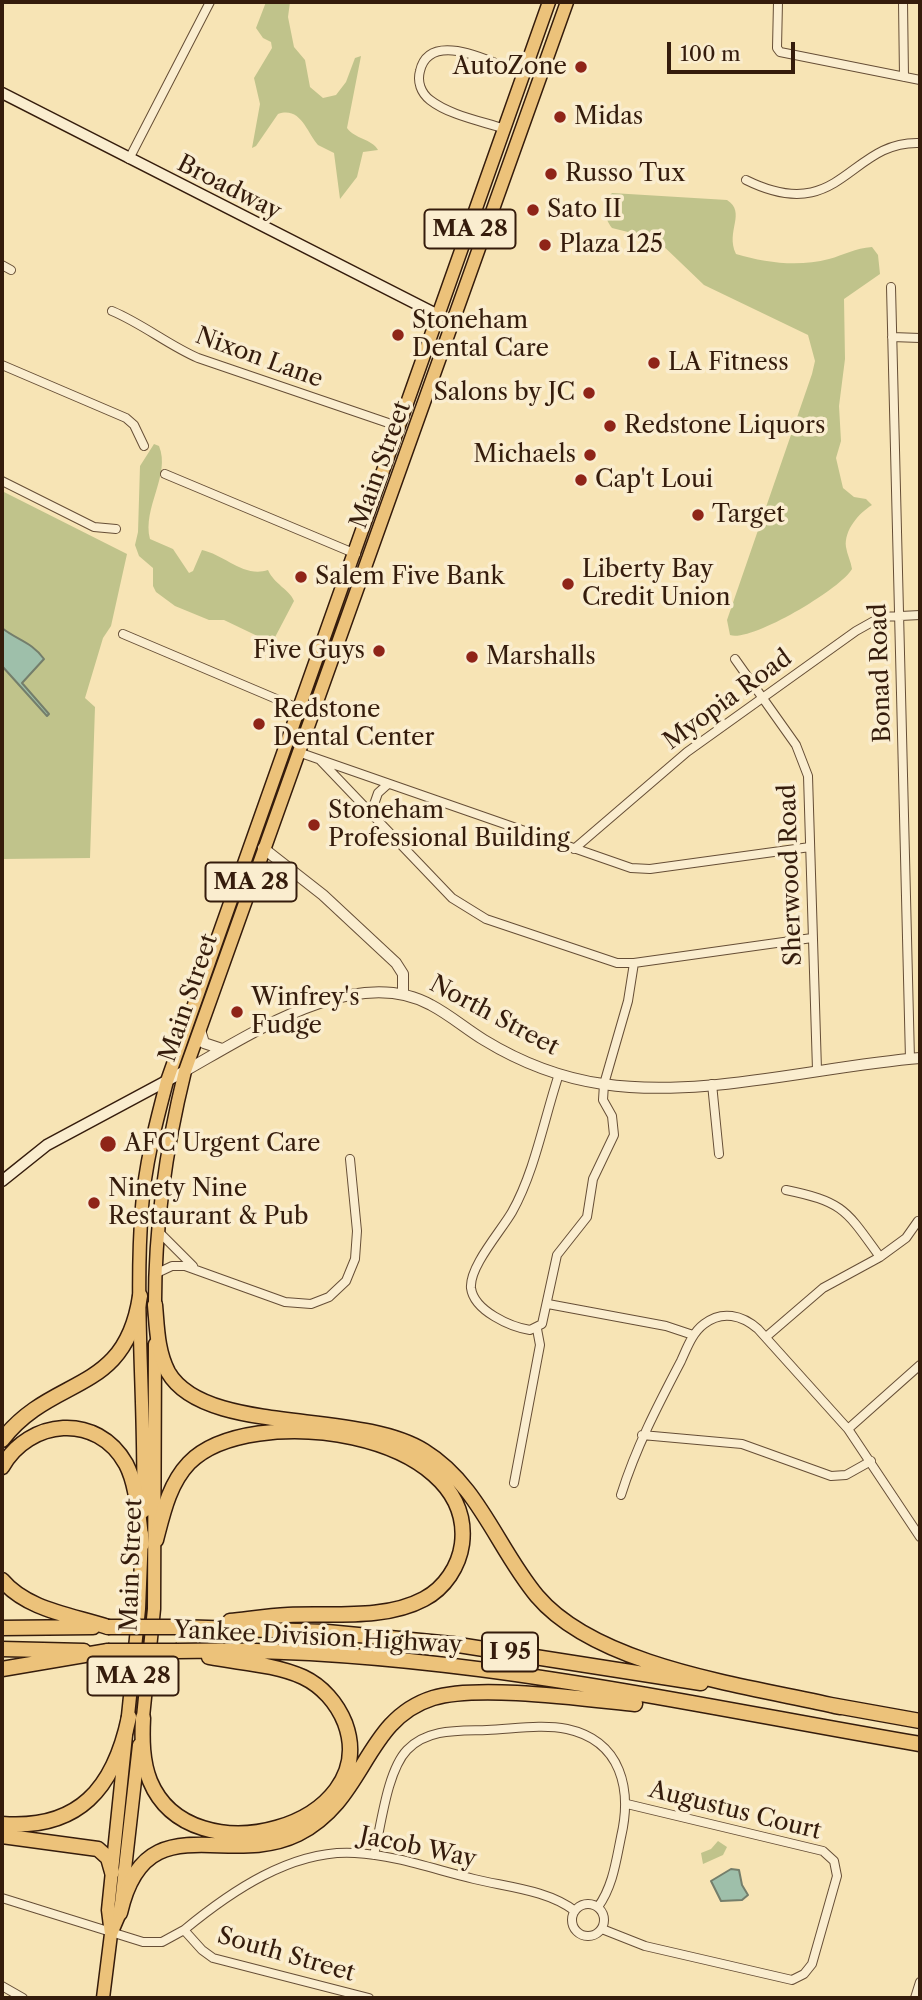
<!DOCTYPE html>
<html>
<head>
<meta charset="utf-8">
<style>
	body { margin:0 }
	#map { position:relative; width:922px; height:2000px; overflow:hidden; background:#f7e4b5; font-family:"Libre Caslon Text",serif }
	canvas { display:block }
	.frame { position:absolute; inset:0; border:4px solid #351c0c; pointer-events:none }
	.scale { position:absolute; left:667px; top:42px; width:128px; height:32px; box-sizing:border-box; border:4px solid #351c0c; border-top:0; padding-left:9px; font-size:21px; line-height:24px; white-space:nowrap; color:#351c0c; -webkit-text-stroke:5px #faedcf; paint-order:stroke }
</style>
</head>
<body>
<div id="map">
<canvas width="922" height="2000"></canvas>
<div class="frame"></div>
<div class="scale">100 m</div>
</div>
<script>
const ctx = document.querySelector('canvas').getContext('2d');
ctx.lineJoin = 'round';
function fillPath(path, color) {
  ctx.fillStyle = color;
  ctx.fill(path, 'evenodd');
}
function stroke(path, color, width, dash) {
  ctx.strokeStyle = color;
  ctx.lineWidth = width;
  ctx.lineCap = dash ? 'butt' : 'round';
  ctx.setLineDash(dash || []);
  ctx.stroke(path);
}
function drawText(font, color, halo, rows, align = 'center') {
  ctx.font = font + ' "Libre Caslon Text",serif';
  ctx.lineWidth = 7;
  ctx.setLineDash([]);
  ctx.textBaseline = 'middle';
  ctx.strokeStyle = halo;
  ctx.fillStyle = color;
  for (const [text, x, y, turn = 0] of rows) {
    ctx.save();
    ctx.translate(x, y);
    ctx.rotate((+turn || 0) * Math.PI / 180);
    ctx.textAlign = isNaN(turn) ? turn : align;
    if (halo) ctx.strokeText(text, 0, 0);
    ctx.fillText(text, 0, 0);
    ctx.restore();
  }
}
const green = new Path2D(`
	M 266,2 L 290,2 L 288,17 L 294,47 L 305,60 L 310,87 L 323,98 L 336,95 L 346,82 L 355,58 L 361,56 L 347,128 C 355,139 372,139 378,150 L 363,152 L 357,177 L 340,199 L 334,153 L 318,145 C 307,133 301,106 278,114 L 256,146 L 252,148 L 260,104 L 254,78 L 272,48 L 271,42 L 263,38 L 256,28 Z
	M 612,193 L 727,200 C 747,213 725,231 736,254 C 766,263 799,267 829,259 C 844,255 855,248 872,247 L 878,255 L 880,274 L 844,299 L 845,359 L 839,406 L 841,441 L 836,458 L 843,488 L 854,497 L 866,499 L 872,505 C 859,513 844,530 846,547 C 847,554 851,562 852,569 C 841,589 750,643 730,635 L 727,620 L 812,374 L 815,361 L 808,335 L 704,285 L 656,239 L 612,228 C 604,217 601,204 612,193 Z
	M 154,444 L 159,446 C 171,475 142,508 150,539 L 173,549 L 189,573 L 193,571 L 202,550 C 225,555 244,578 268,570 C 274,584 290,590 294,601 L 272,643 L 224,620 L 209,620 L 175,606 L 156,592 L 153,586 L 153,568 L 139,556 L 135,545 L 138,532 L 140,466 Z
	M 2,491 L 127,554 L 111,626 L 103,638 L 85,698 L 95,707 L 90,858 L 2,859 Z
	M 718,1841 L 727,1847 L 723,1855 L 703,1864 L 701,1853 L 711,1849 Z`);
const water = new Path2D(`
	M 2,628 C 17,640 32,642 44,659 L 22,683 L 49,714 L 47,716 L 2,666 Z
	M 731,1869 L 739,1870 L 742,1885 L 748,1895 L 742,1900 L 721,1901 L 711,1881 Z`);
const minor = new Path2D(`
	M 778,2 L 777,48 L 780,52 L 920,80
	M 903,2 L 904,77
	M 505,129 C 481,121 449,115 430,100 C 421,93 417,82 420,71 C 430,27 498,65 523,75
	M 129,159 L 210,2
	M 746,180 C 841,227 849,140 920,143
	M 2,265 L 11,270
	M 891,287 L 910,1059
	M 112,311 C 143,324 168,345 198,358 L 400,427
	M 892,337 L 920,338
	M 2,365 L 126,418 L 134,425 L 144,446
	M 165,474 L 356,554
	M 2,481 L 94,527 L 116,529
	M 123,634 L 300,709
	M 735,659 L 796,745 L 808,776 L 817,1070
	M 298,752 L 631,868 L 650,869 L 810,847
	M 320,760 L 452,898 L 486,919 L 617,963 L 634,963 L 812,938
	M 371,813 L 378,793 L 388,784
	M 574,849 L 687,752 L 856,631 L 881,617 L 920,615
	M 559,1074 C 544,1119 535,1171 512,1212 C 501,1231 469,1267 471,1288 C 474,1311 511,1327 530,1330 L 542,1324 L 557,1255 L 587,1217 L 593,1179 L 614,1135 L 612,1116 L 603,1100 L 604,1084 L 628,1001 L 634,963
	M 712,1084 L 719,1154
	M 158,1231 L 193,1266
	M 880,1257 L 906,1238 L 918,1221
	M 155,1274 L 172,1266 L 185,1266 L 285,1302 L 311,1304 L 329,1297 L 346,1281 L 355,1259 L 357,1231 L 350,1159
	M 548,1304 L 666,1326 L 693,1335
	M 766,1337 L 823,1288 L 880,1257 C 846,1210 844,1202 786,1190
	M 848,1429 L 920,1365
	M 642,1435 L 742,1444 L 831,1476 L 846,1475 L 871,1461
	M 514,1483 L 540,1345 L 537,1329
	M 621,1495 C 636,1447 658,1405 681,1361 C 687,1348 692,1333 704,1324 C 722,1310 742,1315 758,1329 L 848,1429 L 920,1537
	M 374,1855 C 381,1826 387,1771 407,1750 C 428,1728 460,1731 487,1730 C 513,1729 542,1724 567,1729 C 622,1741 632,1790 621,1837 C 616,1861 613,1886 598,1907
	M 2,1898 L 143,1942 L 162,1942 L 184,1930 L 202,1950 L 213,1958 L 369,1998
	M572 1920a16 16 0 1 1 32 0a16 16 0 1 1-32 0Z
	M 602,1929 L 645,1946 L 792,1980 L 804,1974 L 812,1964 L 837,1876 L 834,1861 L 823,1851 L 627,1804
	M 184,1930 C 230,1892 292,1849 355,1853 C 395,1855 436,1870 474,1879 C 507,1887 548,1890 575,1911
	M 2,1986 L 23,1998
	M 915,1998 L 920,1982`);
const tertiary = new Path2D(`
	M 263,848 L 323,895 L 396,963 L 403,974 L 403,994
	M 200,1030 L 204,1043 L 222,1049
	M 185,1071 C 251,1034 356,963 431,1005 C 450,1015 466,1029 484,1040 C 520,1062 561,1078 603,1084 C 703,1099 819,1066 920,1058`);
const secondary = new Path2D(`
	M 2,93 L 440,316
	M 2,1181 L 47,1145 L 185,1071`);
const primary = new Path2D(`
	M 155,1315 C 154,1232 165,1152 185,1071 L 567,2
	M 143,1512 C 146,1411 134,1308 142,1207 C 145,1164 156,1123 167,1081 L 549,2
	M 142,1727 L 154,1609 L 155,1344
	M 111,1934 L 108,1910 L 139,1609 L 142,1534
	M 103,1998 L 111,1934 L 120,1913 L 139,1745`);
const motorway = new Path2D(`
	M 155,1305 C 157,1327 157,1351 168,1372 C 205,1436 357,1409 424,1451 C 479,1485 497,1548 537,1596 C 598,1668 750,1686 840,1707
	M 2,1440 C 53,1374 125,1396 140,1296
	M 2,1467 C 29,1419 97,1412 126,1464 C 138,1487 138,1518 142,1544
	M 156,1540 C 163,1513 169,1484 189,1463 C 249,1401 476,1430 462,1544 C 459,1566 445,1588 424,1599 C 385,1620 332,1613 288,1615 C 269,1616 249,1619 230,1621
	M 2,1580 C 27,1610 72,1615 108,1627
	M 178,1627 L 327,1632 L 452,1644 L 701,1683
	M 2,1628 L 93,1627
	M 2,1649 L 84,1651
	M 177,1651 C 426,1644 675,1702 920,1744
	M 2,1669 L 108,1651
	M 831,1705 L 920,1721
	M 143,1718 C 142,1739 142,1761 150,1781 C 191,1880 383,1826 345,1723 C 337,1703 322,1686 303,1677 C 274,1664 240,1663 209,1657
	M 2,1824 C 79,1830 114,1788 129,1717
	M 2,1836 L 98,1849 L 108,1858 L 112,1872
	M 120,1913 C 145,1802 227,1869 298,1834 C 367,1799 363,1720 433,1698 C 478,1684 586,1699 635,1704`);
const motorwayBridge = new Path2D(`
	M 108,1627 L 178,1627
	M 108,1651 L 177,1651`);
const markers = [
	[581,67,7,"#8f2418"],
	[560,117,7,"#8f2418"],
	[551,174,7,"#8f2418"],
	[533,210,7,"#8f2418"],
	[545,245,7,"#8f2418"],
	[398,335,7,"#8f2418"],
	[654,363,7,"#8f2418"],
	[589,393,7,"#8f2418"],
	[610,426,7,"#8f2418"],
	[590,455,7,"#8f2418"],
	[581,480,7,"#8f2418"],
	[698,515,7,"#8f2418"],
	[301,577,7,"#8f2418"],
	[568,584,7,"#8f2418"],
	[379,651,7,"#8f2418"],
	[472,657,7,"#8f2418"],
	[259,724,7,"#8f2418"],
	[314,825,7,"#8f2418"],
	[237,1012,7,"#8f2418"],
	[108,1144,9,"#8f2418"],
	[94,1203,7,"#8f2418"]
];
const shields = [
	[470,229,91],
	[251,882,91],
	[510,1652,56],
	[133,1676,91]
];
const shieldNames = [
	["MA 28",470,229],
	["MA 28",251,882],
	["I 95",510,1652],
	["MA 28",133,1676]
];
const poiNames = [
	["AutoZone",567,67,"right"],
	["Midas",574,117],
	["Russo Tux",565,174],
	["Sato II",547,210],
	["Plaza 125",559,245],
	["Stoneham",412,321],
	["Dental Care",412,349],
	["LA Fitness",668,363],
	["Salons by JC",575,393,"right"],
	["Redstone Liquors",624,426],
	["Michaels",576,455,"right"],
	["Cap't Loui",595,480],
	["Target",712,515],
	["Liberty Bay",582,570],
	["Credit Union",582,598],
	["Salem Five Bank",315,577],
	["Five Guys",365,651,"right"],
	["Marshalls",486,657],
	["Redstone",273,710],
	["Dental Center",273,738],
	["Stoneham",328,811],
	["Professional Building",328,839],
	["Winfrey's",251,998],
	["Fudge",251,1026],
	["AFC Urgent Care",124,1144],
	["Ninety Nine",108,1189],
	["Restaurant & Pub",108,1217]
];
const streetNames = [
	["Broadway",229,188,27],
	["Nixon Lane",259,358,20],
	["Main Street",381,465,-70],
	["Bonad Road",881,673,-92],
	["Myopia Road",728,700,-36],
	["Sherwood Road",791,875,-92],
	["Main Street",189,998,-71],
	["North Street",494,1016,28],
	["Main Street",132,1565,-88],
	["Yankee Division Highway",318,1638,3],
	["Augustus Court",735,1811,14],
	["Jacob Way",418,1848,12],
	["South Street",286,1955,16]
];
fillPath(green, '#c0c38b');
fillPath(water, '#9ebfaa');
stroke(water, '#747e6b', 2);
stroke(minor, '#664e36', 10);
stroke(tertiary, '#664e36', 12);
stroke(secondary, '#351c0c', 13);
stroke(primary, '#351c0c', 15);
stroke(motorway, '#351c0c', 17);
stroke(minor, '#faedcf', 8);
stroke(tertiary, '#faedcf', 10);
stroke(secondary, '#faedcf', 10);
stroke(primary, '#ecc27a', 12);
stroke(motorway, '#ecc27a', 14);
stroke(motorwayBridge, '#351c0c', 17, []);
stroke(motorwayBridge, '#ecc27a', 14);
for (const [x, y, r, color] of markers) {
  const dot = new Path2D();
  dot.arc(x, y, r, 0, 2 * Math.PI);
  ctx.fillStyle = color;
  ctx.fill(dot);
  stroke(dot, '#faedcf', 2.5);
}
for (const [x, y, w] of shields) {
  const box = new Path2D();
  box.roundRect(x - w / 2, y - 19.5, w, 39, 5);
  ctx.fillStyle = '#faedcf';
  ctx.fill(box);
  stroke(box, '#351c0c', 2);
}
drawText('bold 23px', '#351c0c', null, shieldNames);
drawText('24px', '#351c0c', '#faedcf', poiNames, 'left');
drawText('24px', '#351c0c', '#faedcf', streetNames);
</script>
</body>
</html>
